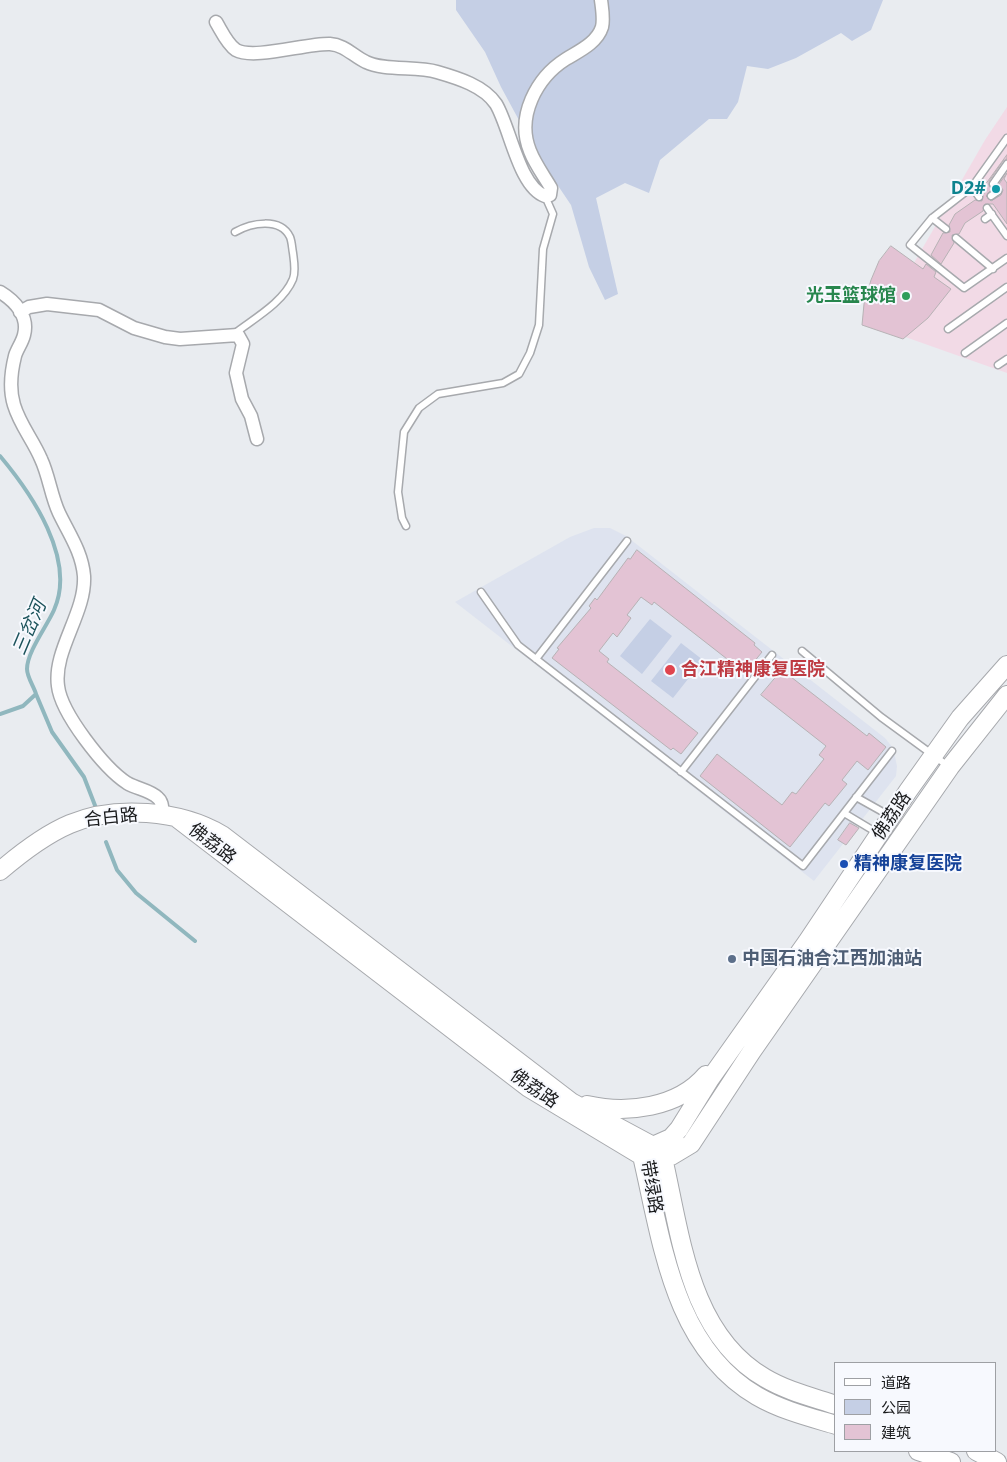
<!DOCTYPE html>
<html>
<head>
<meta charset="utf-8">
<style>
	body { margin:0 }
	#map { position:relative; width:1007px; height:1462px; overflow:hidden; background:#e9ecf0; font-family:"Open Sans","Noto Sans SC",sans-serif }
	canvas { display:block }
	.legend { position:absolute; left:834px; top:1362px; width:162px; height:90px; box-sizing:border-box; background:#f7f9fe; border:1px solid #9ea0a4; margin:0; padding:6px 9px; list-style:none; font-size:15px; color:#191a1c }
	.legend li { display:flex; align-items:center; gap:10px; height:25px }
	.legend b { width:25px; border:1px solid #9ea0a4 }
</style>
</head>
<body>
<div id="map">
<canvas width="1007" height="1462"></canvas>
<ul class="legend">
<li><b style="height:6px;background:#fff"></b>道路</li>
<li><b style="height:14px;background:#c5cfe5"></b>公园</li>
<li><b style="height:14px;background:#e3c3d4"></b>建筑</li>
</ul>
</div>
<script>
const ctx = document.querySelector('canvas').getContext('2d');
ctx.lineJoin = 'round';
function fillPath(path, color) {
  ctx.fillStyle = color;
  ctx.fill(path, 'evenodd');
}
function stroke(path, color, width, dash) {
  ctx.strokeStyle = color;
  ctx.lineWidth = width;
  ctx.lineCap = dash ? 'butt' : 'round';
  ctx.setLineDash(dash || []);
  ctx.stroke(path);
}
function drawText(font, color, halo, rows, align = 'center') {
  ctx.font = font + ' "Open Sans","Noto Sans SC",sans-serif';
  ctx.lineWidth = 4;
  ctx.setLineDash([]);
  ctx.textBaseline = 'middle';
  ctx.strokeStyle = halo;
  ctx.fillStyle = color;
  for (const [text, x, y, turn = 0] of rows) {
    ctx.save();
    ctx.translate(x, y);
    ctx.rotate((+turn || 0) * Math.PI / 180);
    ctx.textAlign = isNaN(turn) ? turn : align;
    if (halo) ctx.strokeText(text, 0, 0);
    ctx.fillText(text, 0, 0);
    ctx.restore();
  }
}
const commercial = new Path2D(`
	M 1007,107 L 1007,373 L 877,327 L 985,140 Z`);
const built = new Path2D(`
	M 594,528 L 610,528 L 626,536 L 885,738 L 893,748 L 897,766 L 896,776 L 814,881 L 455,602 L 570,537 Z`);
const green = new Path2D(`
	M 456,0 L 883,0 L 871,30 L 852,41 L 841,33 L 796,58 L 768,69 L 747,66 L 738,102 L 727,119 L 709,119 L 660,160 L 649,193 L 625,183 L 596,198 L 618,294 L 605,300 L 589,267 L 571,205 L 540,159 L 501,87 L 485,52 L 456,10 Z
	M 650,619 L 672,636 L 642,674 L 620,656 Z
	M 681,643 L 703,660 L 673,698 L 651,681 Z`);
const stream = new Path2D(`
	M 0,456 C 31,493 77,559 54,610 C 47,626 27,652 27,669 C 27,677 34,687 36,694 L 23,706 L 0,714
	M 36,694 L 52,732 L 84,777 L 96,808
	M 106,842 L 117,870 L 136,893 L 195,941`);
const building = new Path2D(`
	M 1007,155 L 1007,159 L 1003,161 L 989,181 L 991,190 L 986,196 L 991,201 L 1001,195 L 1003,190 L 999,184 L 1007,173 L 1004,179 L 1007,183 L 1007,224 L 993,204 L 985,204 L 983,211 L 965,223 L 959,234 L 952,235 L 954,243 L 941,264 L 931,255 L 943,233 L 950,232 L 949,225 L 955,214 L 975,200 L 982,201 L 983,194 L 987,191 L 984,187 Z
	M 891,246 L 923,269 L 926,264 L 936,272 L 934,277 L 951,289 L 928,318 L 903,339 L 862,325 L 864,304 L 871,280 L 879,261 Z
	M 637,550 L 755,643 L 754,645 L 762,652 L 745,673 L 654,602 L 652,605 L 641,597 L 627,615 L 631,618 L 617,637 L 613,633 L 599,651 L 609,659 L 607,662 L 698,733 L 681,754 L 673,748 L 671,750 L 552,658 L 559,649 L 557,648 L 591,608 L 589,606 L 595,598 L 597,600 L 628,558 L 630,559 Z
	M 782,670 L 867,736 L 869,733 L 886,747 L 868,770 L 857,761 L 842,780 L 847,784 L 829,806 L 825,803 L 790,847 L 700,776 L 717,754 L 782,805 L 792,792 L 796,794 L 824,759 L 819,755 L 826,746 L 761,695 Z
	M 850,823 L 859,828 L 846,845 L 838,840 Z`);
const service = new Path2D(`
	M 1007,138 L 972,187 L 932,218 L 910,245 L 964,288 L 1007,258
	M 972,187 L 979,197
	M 991,196 L 998,191 L 993,184 L 1007,164
	M 987,208 L 1007,236
	M 932,218 L 946,229
	M 985,219 L 992,214
	M 956,238 L 993,269
	M 948,329 L 1007,287
	M 234,334 C 253,319 283,303 293,279 C 296,271 294,261 293,253 C 292,248 292,242 290,237 C 280,217 251,223 235,232
	M 965,353 L 1007,323
	M 998,365 L 1007,359
	M 406,526 L 402,518 L 398,492 L 404,432 L 419,408 L 438,394 L 503,383 L 519,374 L 530,353 L 539,325 L 543,249 L 553,214 L 545,196
	M 481,592 L 518,645 L 803,866 L 892,751
	M 802,651 L 881,717 L 948,766
	M 536,659 L 627,541
	M 681,772 L 772,655
	M 856,797 L 890,816
	M 844,813 L 879,834`);
const minor = new Path2D(`
	M 216,22 C 221,30 227,44 236,50 C 254,60 307,43 330,44 C 345,45 353,56 366,62 C 384,71 417,66 437,72 C 458,78 484,86 496,104 C 510,127 519,187 545,196 L 550,195 L 551,188 C 544,176 535,164 530,151 C 516,117 536,78 566,59 C 579,51 597,43 602,27 C 604,19 602,8 601,0
	M 0,292 C 15,301 29,316 24,335 C 22,343 17,349 15,356 C 11,372 9,389 14,405 C 20,425 33,440 41,459 C 49,476 51,496 59,513 C 69,534 82,552 84,576 C 86,613 53,650 58,686 C 61,713 104,768 127,783 C 137,789 150,790 158,798 C 163,802 162,810 163,815
	M 20,312 L 29,307 L 47,304 L 99,310 L 134,328 L 165,337 L 180,339 L 238,335 L 243,344 L 236,373 L 242,399 L 251,416 L 257,439`);
const secondary = new Path2D(`
	M 177,818 L 529,1088 L 642,1156 L 656,1158 L 671,1156 L 691,1144 L 752,1051 L 950,767 L 1007,695
	M 0,871 C 21,853 44,835 70,824 C 115,805 180,810 222,835 L 571,1102 L 653,1146 L 663,1158 C 681,1236 689,1334 765,1378 C 787,1391 812,1397 836,1405
	M 587,1105 C 627,1114 678,1108 706,1075
	M 836,1425 C 809,1417 781,1410 757,1396 C 673,1347 662,1241 642,1156 L 653,1146 L 671,1138 L 679,1129 L 710,1079 L 807,942 L 908,791 L 960,718 L 1007,665
	M 918,1451 L 951,1462
	M 976,1451 L 997,1462`);
const markers = [
	[996,189,5,"#0f9aa8"],
	[906,296,5,"#2e9e5b"],
	[670,670,6,"#e0444e"],
	[844,864,5,"#1a4fb4"],
	[732,959,5,"#5c6f8a"]
];
const cultureNames = [
	["D2#",986,189]
];
const leisureNames = [
	["光玉篮球馆",896,296]
];
const healthNames = [
	["合江精神康复医院",681,670]
];
const streetNames = [
	["佛荔路",892,816,-56],
	["合白路",111,818,-6],
	["佛荔路",212,844,38],
	["佛荔路",534,1089,35],
	["带绿路",651,1187,80]
];
const transitNames = [
	["精神康复医院",854,864]
];
const serviceNames = [
	["中国石油合江西加油站",742,959]
];
const waterNames = [
	["三岔河",30,628,-67]
];
fillPath(commercial, '#f2dae6');
fillPath(built, '#dee3ef');
fillPath(green, '#c5cfe5');
stroke(stream, '#90b7be', 4);
fillPath(building, '#e3c3d4');
stroke(building, '#b7b2b5', 1);
stroke(service, '#a7a9ad', 9);
stroke(minor, '#a7a9ad', 15);
stroke(secondary, '#a7a9ad', 20);
stroke(service, '#fff', 6);
stroke(minor, '#fff', 12);
stroke(secondary, '#fff', 18);
for (const [x, y, r, color] of markers) {
  const dot = new Path2D();
  dot.arc(x, y, r, 0, 2 * Math.PI);
  ctx.fillStyle = color;
  ctx.fill(dot);
  stroke(dot, '#f7f9fe', 2);
}
drawText('bold 18px', '#0d838f', '#f7f9fe', cultureNames, 'right');
drawText('bold 18px', '#27864d', '#f7f9fe', leisureNames, 'right');
drawText('bold 18px', '#be3a42', '#f7f9fe', healthNames, 'left');
drawText('18px', '#191a1c', '#f7f9fe', streetNames);
drawText('bold 18px', '#164399', '#f7f9fe', transitNames, 'left');
drawText('bold 18px', '#4e5e75', '#f7f9fe', serviceNames, 'left');
drawText('italic 19px', '#1c535b', '#f7f9fe', waterNames);
</script>
</body>
</html>
